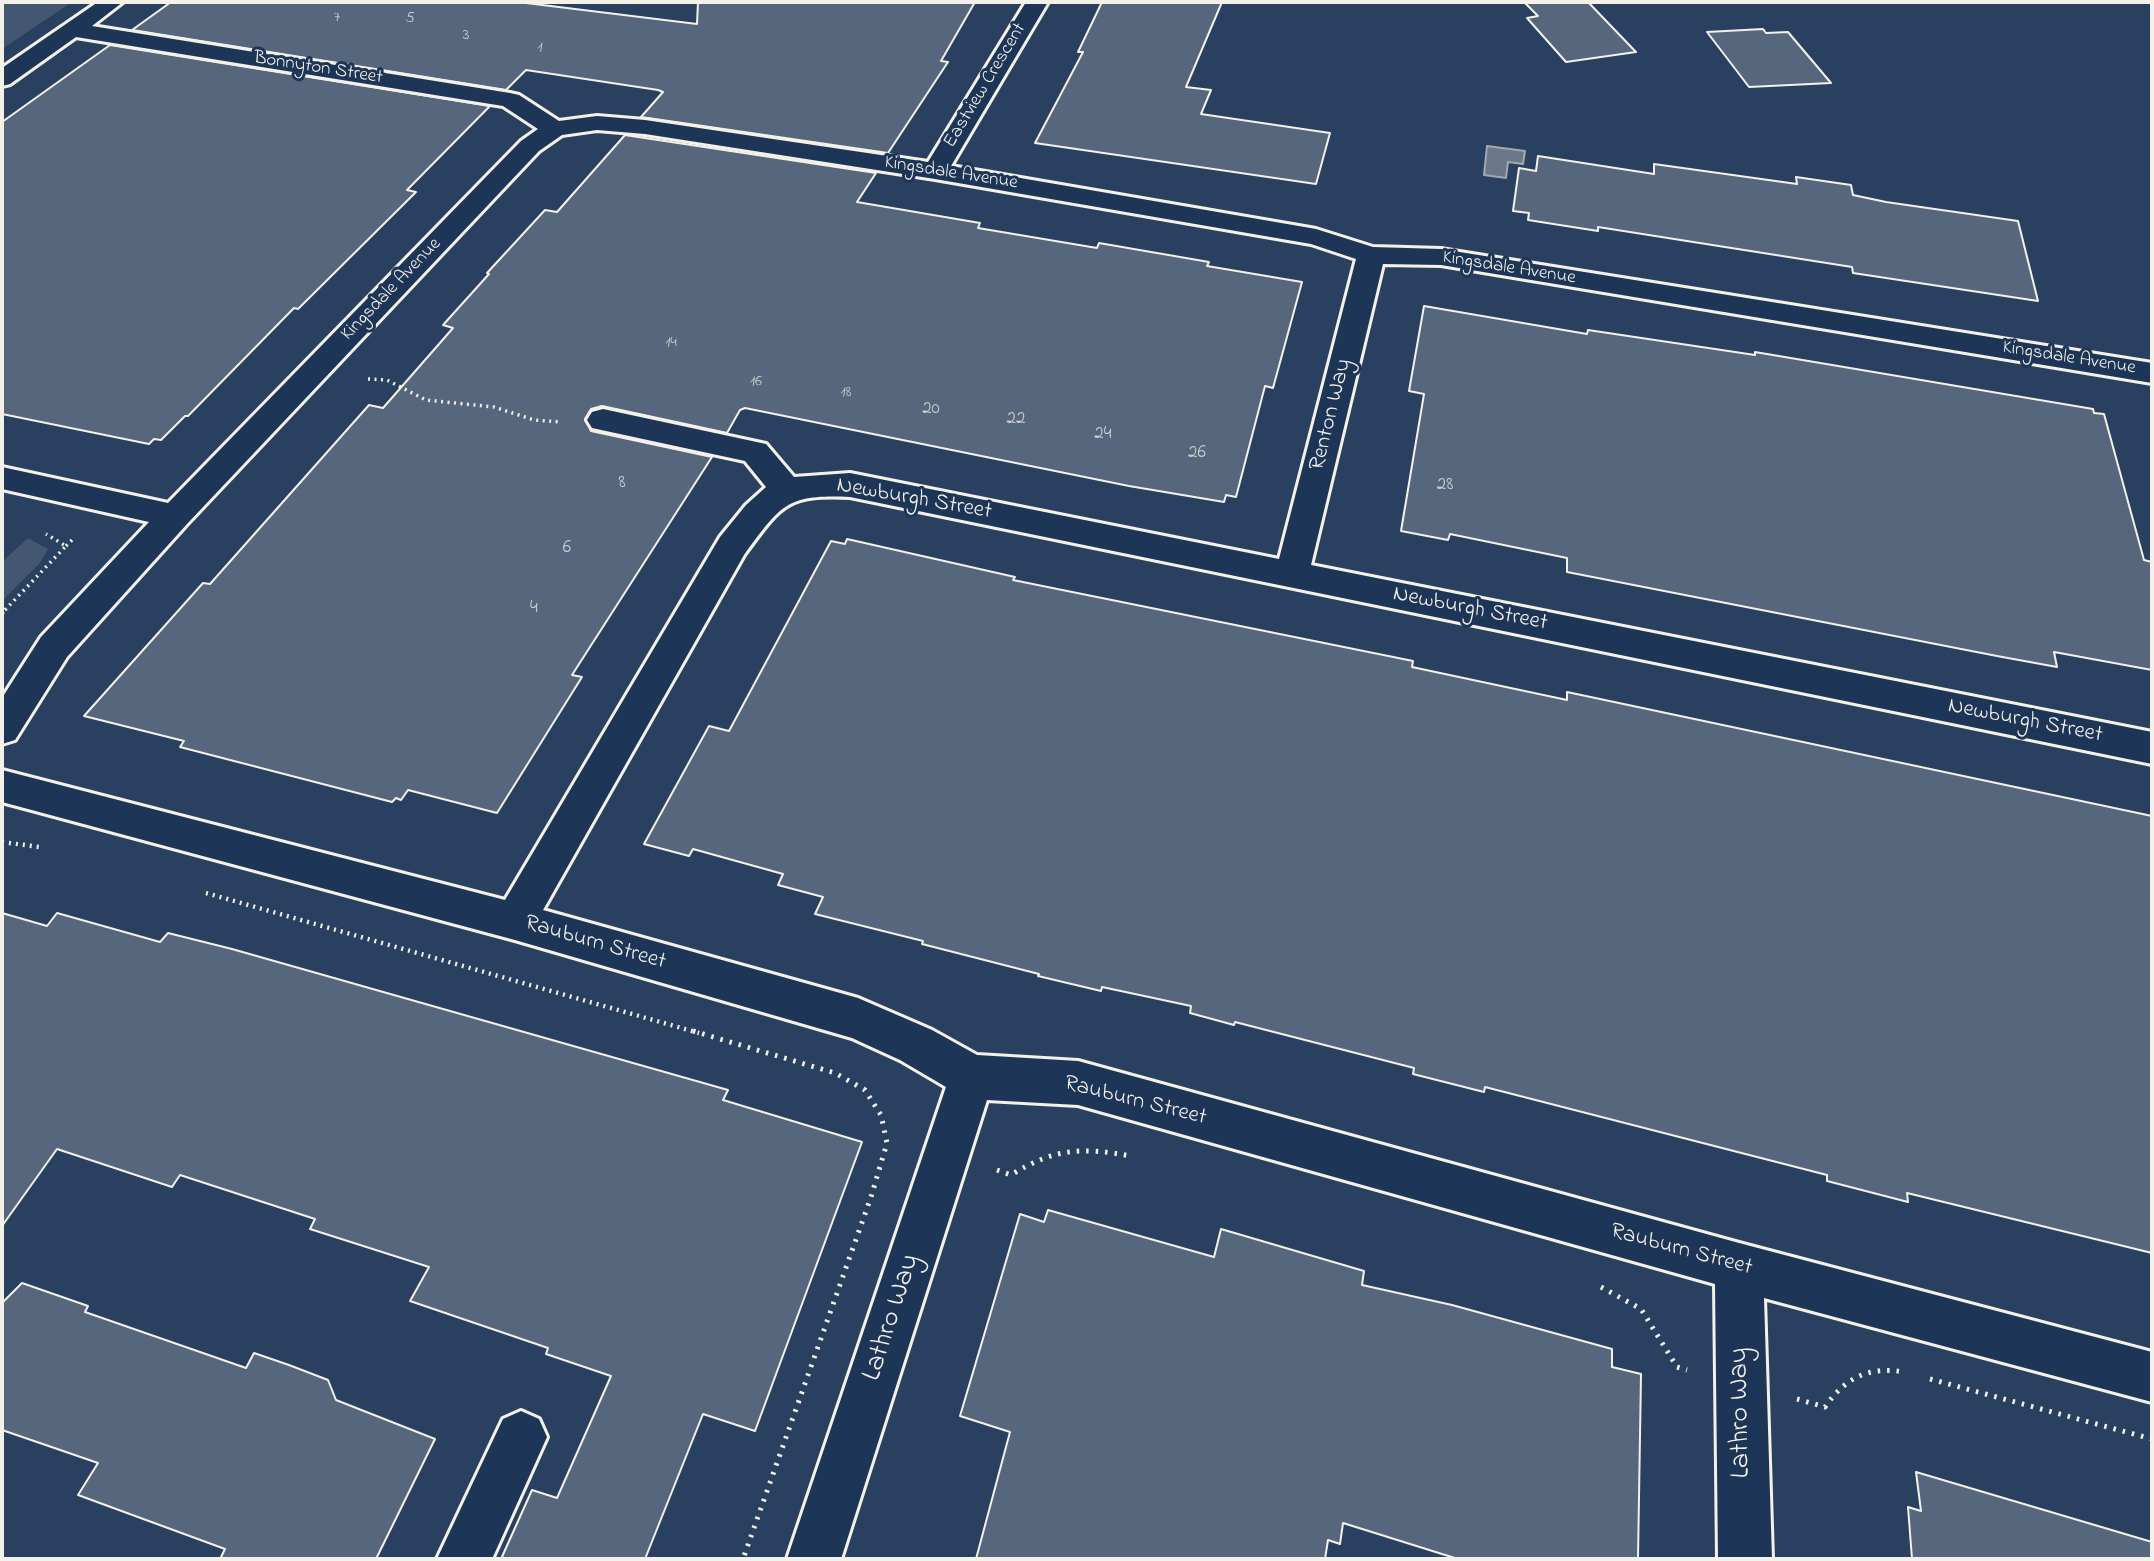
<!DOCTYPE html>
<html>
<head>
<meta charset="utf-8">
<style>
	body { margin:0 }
	#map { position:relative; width:2154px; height:1561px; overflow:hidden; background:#2a4060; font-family:"Indie Flower",sans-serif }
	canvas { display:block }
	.frame { position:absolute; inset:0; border:4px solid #f4f1e8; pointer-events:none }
</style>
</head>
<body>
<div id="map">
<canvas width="2154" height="1561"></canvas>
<div class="frame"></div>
</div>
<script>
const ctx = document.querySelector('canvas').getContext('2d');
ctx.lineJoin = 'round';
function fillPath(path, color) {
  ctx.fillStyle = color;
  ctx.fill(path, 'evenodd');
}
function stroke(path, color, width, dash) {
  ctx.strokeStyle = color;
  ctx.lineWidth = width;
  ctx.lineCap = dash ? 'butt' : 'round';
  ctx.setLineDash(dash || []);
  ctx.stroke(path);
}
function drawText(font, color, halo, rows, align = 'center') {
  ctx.font = font + ' "Indie Flower",sans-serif';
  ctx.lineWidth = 6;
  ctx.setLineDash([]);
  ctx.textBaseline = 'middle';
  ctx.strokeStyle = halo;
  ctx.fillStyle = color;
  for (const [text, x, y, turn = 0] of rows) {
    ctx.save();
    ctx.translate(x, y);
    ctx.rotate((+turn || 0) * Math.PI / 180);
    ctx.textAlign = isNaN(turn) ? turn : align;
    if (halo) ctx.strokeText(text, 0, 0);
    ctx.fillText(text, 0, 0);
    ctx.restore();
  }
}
const green = new Path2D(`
	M 2,2 L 72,2 L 2,49 Z
	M 28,538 L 48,549 L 40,563 L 2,601 L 2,562 Z`);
const water = new Path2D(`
	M 1487,146 L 1525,151 L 1523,164 L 1508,162 L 1506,178 L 1484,175 Z`);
const building = new Path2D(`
	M 171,2 L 518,2 L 697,24 L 698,2 L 975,2 L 941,61 L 948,62 L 888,153 L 641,117 L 663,92 L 658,90 L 526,70 L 506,90 L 132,30 Z
	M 1102,2 L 1222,2 L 1186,87 L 1211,90 L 1201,114 L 1330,133 L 1316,184 L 1035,143 L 1083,52 L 1078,52 Z
	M 1524,2 L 1588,2 L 1636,52 L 1566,62 L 1527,18 L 1538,16 Z
	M 1763,29 L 1766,33 L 1788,32 L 1831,83 L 1749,87 L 1707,32 Z
	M 110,45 L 490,106 L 407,190 L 416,192 L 298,309 L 294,308 L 188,416 L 185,416 L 161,440 L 154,439 L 149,444 L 2,414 L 2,122 Z
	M 625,135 L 876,173 L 857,202 L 980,223 L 978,228 L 1097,248 L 1099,243 L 1209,262 L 1207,266 L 1302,282 L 1273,388 L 1265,386 L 1236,497 L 1226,495 L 1224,502 L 1129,486 L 745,408 L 740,410 L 727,433 L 602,406 L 591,409 L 585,419 L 591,431 L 712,457 L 572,675 L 582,677 L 497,813 L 408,790 L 401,800 L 396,798 L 392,802 L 180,747 L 184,741 L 84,716 L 203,583 L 210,584 L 369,405 L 383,408 L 453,328 L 443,325 L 489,274 L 487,273 L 545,210 L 557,212 Z
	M 1538,156 L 1654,174 L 1654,164 L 1797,184 L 1796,177 L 1851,185 L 1853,195 L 1886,202 L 2018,221 L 2038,301 L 1853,273 L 1852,267 L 1598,227 L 1598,231 L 1528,220 L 1529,213 L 1513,211 L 1519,168 L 1536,171 Z
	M 1424,306 L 1587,334 L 1588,330 L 1755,355 L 1755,352 L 2093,409 L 2094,413 L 2104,414 L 2144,560 L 2152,562 L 2152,670 L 2054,652 L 2057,667 L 1997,656 L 1567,572 L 1567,558 L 1450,534 L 1448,540 L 1401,531 L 1424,394 L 1409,391 Z
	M 847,539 L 1015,577 L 1013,580 L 1413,661 L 1412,667 L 1567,700 L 1567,692 L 2152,816 L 2152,1253 L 1907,1193 L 1908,1202 L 1827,1181 L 1827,1175 L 1485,1087 L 1484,1092 L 1413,1074 L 1414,1068 L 1235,1022 L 1234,1025 L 1190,1013 L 1191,1006 L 1102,987 L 1101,991 L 1038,976 L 1039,974 L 922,944 L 923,941 L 815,914 L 823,897 L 778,885 L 783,874 L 693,849 L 689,856 L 644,844 L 709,726 L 729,731 L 831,541 L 845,544 Z
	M 2,913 L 47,926 L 57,913 L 160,942 L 168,933 L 232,949 L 728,1090 L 723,1100 L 862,1142 L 755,1431 L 703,1414 L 645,1559 L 501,1559 L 532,1490 L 557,1498 L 611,1376 L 546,1354 L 548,1348 L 410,1301 L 429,1267 L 310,1229 L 315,1219 L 180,1175 L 172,1187 L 57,1149 L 2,1226 Z
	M 1048,1210 L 1214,1257 L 1221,1229 L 1364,1271 L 1362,1285 L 1452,1305 L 1612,1349 L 1612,1367 L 1641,1374 L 1638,1559 L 1458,1559 L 1343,1523 L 1340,1544 L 1328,1540 L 1325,1559 L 976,1559 L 1010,1432 L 960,1416 L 1020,1214 L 1044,1222 Z
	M 22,1283 L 88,1306 L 85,1312 L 246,1368 L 254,1353 L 289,1365 L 328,1380 L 336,1400 L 435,1439 L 376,1559 L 220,1559 L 225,1549 L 78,1495 L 98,1463 L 2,1430 L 2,1303 Z
	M 1916,1472 L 2152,1542 L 2152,1559 L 1912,1559 L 1908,1507 L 1921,1511 Z`);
const pathFar2 = new Path2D(`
	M 368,379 L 387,380 L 426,400 L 494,407 L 534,420 L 561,422
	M 66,546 L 75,537
	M 5,610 L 66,546 L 46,534`);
const pathFar1 = new Path2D(`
	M 2,613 L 7,608
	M 2,842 L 39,847
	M 206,893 L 699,1033`);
const path = new Path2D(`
	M 693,1031 L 835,1073 L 865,1090 L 881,1115 L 887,1143 L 871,1197 L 743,1559
	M 997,1170 L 1011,1175 C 1055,1148 1081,1147 1131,1156
	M 1601,1287 L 1641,1309 L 1677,1367 L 1687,1370
	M 1930,1379 L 2152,1439
	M 1797,1399 L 1825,1407 C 1846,1377 1869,1366 1905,1372`);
const minor = new Path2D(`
	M 98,2 L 123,2 L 92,26 L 510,93 L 519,95 L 559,121 L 597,116 L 645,120 L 928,162 L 1026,2 L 1048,2 L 951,166 L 1316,229 L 1373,247 L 1441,249 L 2152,363 L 2152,383 L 1441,265 L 1383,264 L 1311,565 L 2152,732 L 2152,764 L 850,497 C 786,494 781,505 744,555 L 543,910 L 858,998 L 932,1030 L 977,1055 L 1078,1061 L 1739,1243 L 2152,1352 L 2152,1402 L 1764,1298 L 1772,1559 L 1718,1559 L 1715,1284 L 1078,1105 L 987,1100 L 841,1559 L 787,1559 L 946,1087 L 900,1060 L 852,1038 L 515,940 L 2,802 L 2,770 L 505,900 L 720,537 L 746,505 L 766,487 L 745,461 L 592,428 L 587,420 L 592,412 L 603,409 L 766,444 L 794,477 L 850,473 L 1279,559 L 1356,259 L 1311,244 L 935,179 L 645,134 L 597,130 L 562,135 L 539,151 L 187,524 L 67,657 L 15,740 L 2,744 L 2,698 L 41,637 L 149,522 L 2,489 L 2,467 L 168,503 L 521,141 L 538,129 L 503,106 L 76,37 L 10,84 L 2,86 L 2,68 Z
	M 521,1411 L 539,1419 L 547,1437 L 492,1559 L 437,1559 L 503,1419 Z`);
const farNumbernames = [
	["7",337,18],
	["5",410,19],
	["3",466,36],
	["1",540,48],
	["14",671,343],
	["16",756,382],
	["18",846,393]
];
const farStreetnames = [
	["Bonnyton Street",318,69,9],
	["Eastview Crescent",986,86,-59],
	["Kingsdale Avenue",951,174,9],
	["Kingsdale Avenue",1509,269,9],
	["Kingsdale Avenue",392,290,-46],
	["Kingsdale Avenue",2069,359,9]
];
const numberNames = [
	["20",931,410],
	["22",1016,420],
	["24",1103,435],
	["26",1197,454],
	["8",622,484],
	["28",1445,486],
	["6",567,549],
	["4",534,609]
];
const streetNames = [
	["Renton Way",1332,415,-76],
	["Newburgh Street",914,500,10],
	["Newburgh Street",1470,610,11],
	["Newburgh Street",2025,722,11],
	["Rauburn Street",595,944,16],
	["Rauburn Street",1135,1102,14],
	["Rauburn Street",1681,1251,15]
];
const nearStreetnames = [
	["Lathro Way",893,1318,-72],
	["Lathro Way",1742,1413,-91]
];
fillPath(green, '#445771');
fillPath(water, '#6a788a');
stroke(water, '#a1a8b0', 2);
fillPath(building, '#56677d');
stroke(building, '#f4f1e8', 2);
stroke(minor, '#f4f1e8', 6);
stroke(pathFar2, '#f4f1e8', 3.5, [2, 4.5]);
stroke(pathFar1, '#f4f1e8', 4.5, [2, 5]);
stroke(path, '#f4f1e8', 5, [2.5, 7]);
fillPath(minor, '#1d3557');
drawText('16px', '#cccecd', null, farNumbernames);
drawText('19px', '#f4f1e8', '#1d3557', farStreetnames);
drawText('19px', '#cccecd', null, numberNames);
drawText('23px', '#f4f1e8', '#1d3557', streetNames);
drawText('28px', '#f4f1e8', '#1d3557', nearStreetnames);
</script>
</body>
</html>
